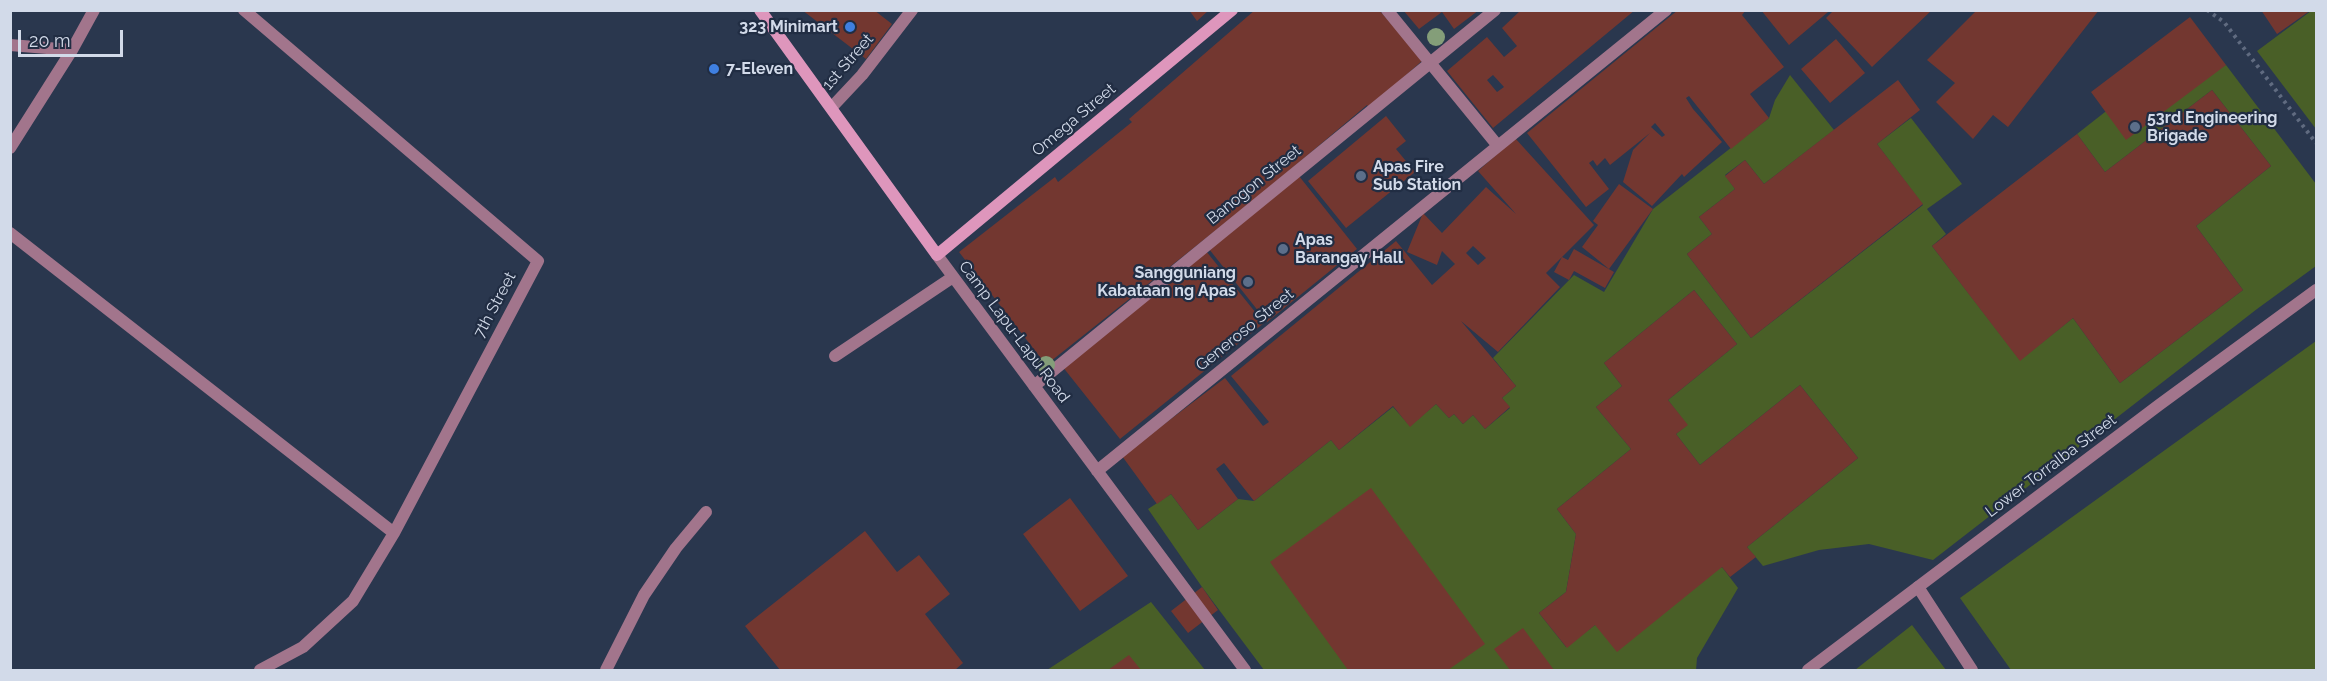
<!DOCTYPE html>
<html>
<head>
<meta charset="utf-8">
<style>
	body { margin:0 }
	#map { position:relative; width:2327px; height:681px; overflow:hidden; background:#2a374e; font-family:Raleway,sans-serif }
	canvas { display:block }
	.frame { position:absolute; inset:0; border:12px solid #d2dae9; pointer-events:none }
	.scale { position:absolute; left:18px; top:30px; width:105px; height:27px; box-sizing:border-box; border:3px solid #d2dae9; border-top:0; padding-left:8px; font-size:18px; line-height:21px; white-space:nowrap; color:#d2dae9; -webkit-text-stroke:4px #212d43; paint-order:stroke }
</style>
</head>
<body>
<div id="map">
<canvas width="2327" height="681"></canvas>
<div class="frame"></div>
<div class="scale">20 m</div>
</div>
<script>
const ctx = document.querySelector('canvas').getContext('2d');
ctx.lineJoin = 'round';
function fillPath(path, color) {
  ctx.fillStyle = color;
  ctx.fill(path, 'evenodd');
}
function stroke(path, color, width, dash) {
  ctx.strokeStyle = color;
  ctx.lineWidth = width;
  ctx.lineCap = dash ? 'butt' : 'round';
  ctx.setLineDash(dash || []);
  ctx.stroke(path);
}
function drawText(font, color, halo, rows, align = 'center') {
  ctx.font = font + ' Raleway,sans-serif';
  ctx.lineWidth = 4.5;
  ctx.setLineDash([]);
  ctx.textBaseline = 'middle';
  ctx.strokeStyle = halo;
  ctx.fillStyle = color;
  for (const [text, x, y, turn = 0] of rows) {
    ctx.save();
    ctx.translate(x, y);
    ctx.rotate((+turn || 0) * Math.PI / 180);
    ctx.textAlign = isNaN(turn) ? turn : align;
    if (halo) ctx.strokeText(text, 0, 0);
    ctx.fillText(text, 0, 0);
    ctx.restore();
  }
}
const green = new Path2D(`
	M 2311,11 L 2316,11 L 2316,129 L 2257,51 Z
	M 2226,65 L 2316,184 L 2316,266 L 2257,309 L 1933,560 L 1869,544 L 1819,550 L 1763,566 L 1747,547 L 1858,458 L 1800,385 L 1700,465 L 1676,434 L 1687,425 L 1668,400 L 1737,344 L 1694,290 L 1604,363 L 1622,386 L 1596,407 L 1631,449 L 1557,509 L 1576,534 L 1566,592 L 1539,613 L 1566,647 L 1595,625 L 1722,567 L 1738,588 L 1697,658 L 1696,670 L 1264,670 L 1202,587 L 1148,509 L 1171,494 L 1198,530 L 1238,499 L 1254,501 L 1331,440 L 1339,450 L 1393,407 L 1410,426 L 1436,404 L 1449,418 L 1454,414 L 1463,424 L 1473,415 L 1485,429 L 1510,408 L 1502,398 L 1516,386 L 1493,358 L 1574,275 L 1604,292 L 1653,209 L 1769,118 L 1775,100 L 1790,75 L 1834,130 L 1764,184 L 1745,160 L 1725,175 L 1735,189 L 1699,217 L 1712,234 L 1687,254 L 1751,338 L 1923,205 L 1877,144 L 1911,118 L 1962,184 L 1927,209 L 1946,234 L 1932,246 L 2020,360 L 2073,318 L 2120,383 L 2243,290 L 2196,226 L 2271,166 L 2212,90 L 2105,172 L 2077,134 L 2105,112 Z
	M 2316,341 L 2316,670 L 2011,670 L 1960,598 Z
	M 1151,602 L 1205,670 L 1047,670 Z
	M 1912,625 L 1946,670 L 1855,670 Z`);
const building = new Path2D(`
	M 802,10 L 874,10 L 892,24 L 866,59 Z
	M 1189,10 L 1209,10 L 1197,21 Z
	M 1255,10 L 1379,10 L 1423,60 L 1369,108 L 1367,105 L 1259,196 L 1046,365 L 959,252 L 1055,177 L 1058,182 L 1132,122 L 1129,119 Z
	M 1403,10 L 1479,10 L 1454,29 L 1442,12 L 1419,29 Z
	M 1521,10 L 1635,10 L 1493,128 L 1447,71 L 1487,37 L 1504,57 L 1517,46 L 1502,28 ZM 1493,75 L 1504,87 L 1497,92 L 1487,80 Z
	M 1678,10 L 1746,10 L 1742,15 L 1784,67 L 1750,94 L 1769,118 L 1731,149 L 1689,96 L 1686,98 L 1693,109 L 1722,142 L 1684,177 L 1682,174 L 1652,206 L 1623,182 L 1633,150 L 1650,133 L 1610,165 L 1605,158 L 1597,166 L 1593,160 L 1589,163 L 1609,189 L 1586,207 L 1527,133 ZM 1655,123 L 1665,135 L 1662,137 L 1651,127 Z
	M 1761,10 L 1827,10 L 1828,12 L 1789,45 Z
	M 1834,10 L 1932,10 L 1872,67 L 1826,18 Z
	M 1977,10 L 2099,10 L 2008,127 L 1993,115 L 1973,139 L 1936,102 L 1955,83 L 1927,60 Z
	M 2261,10 L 2311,10 L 2277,34 Z
	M 2190,17 L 2226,65 L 2126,140 L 2091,92 Z
	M 1836,39 L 1865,73 L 1830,103 L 1801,69 Z
	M 1898,80 L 1920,110 L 1877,144 L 1923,204 L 1751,338 L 1687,254 L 1712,234 L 1699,217 L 1735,189 L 1725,176 L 1745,160 L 1764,184 Z
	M 2212,90 L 2271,166 L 2196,226 L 2243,290 L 2120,383 L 2073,318 L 2020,361 L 1932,246 L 2077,134 L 2105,172 Z
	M 1386,116 L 1406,141 L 1396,149 L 1415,172 L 1346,228 L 1308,181 Z
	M 1515,138 L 1594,225 L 1546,273 L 1560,287 L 1498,352 L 1461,321 L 1516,386 L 1502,398 L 1510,407 L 1485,429 L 1473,415 L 1463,424 L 1454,414 L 1449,418 L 1436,404 L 1410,427 L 1393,406 L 1339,450 L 1331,440 L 1254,501 L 1224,463 L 1216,469 L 1238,499 L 1198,530 L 1171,494 L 1157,504 L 1122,456 L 1225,378 L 1263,426 L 1269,422 L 1231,376 L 1396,241 L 1432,285 L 1455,264 L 1442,251 L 1437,265 L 1407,252 L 1423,213 L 1442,233 L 1486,187 L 1516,214 L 1478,171 ZM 1473,246 L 1486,258 L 1478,265 L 1466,253 Z
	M 1299,176 L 1357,249 L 1267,322 L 1209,249 Z
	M 1619,184 L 1653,209 L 1609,269 L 1582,247 L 1598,225 L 1593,221 Z
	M 1574,249 L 1614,272 L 1605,288 L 1574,271 L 1569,280 L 1554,272 L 1562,257 L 1568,260 Z
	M 1206,251 L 1264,323 L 1120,439 L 1062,366 Z
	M 1694,290 L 1737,344 L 1668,400 L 1688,425 L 1676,434 L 1700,465 L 1800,385 L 1858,458 L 1747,547 L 1756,557 L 1730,577 L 1722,567 L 1617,652 L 1595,625 L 1567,648 L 1539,613 L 1566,592 L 1576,534 L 1557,509 L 1631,449 L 1596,407 L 1622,386 L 1604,363 Z
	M 1371,488 L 1485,644 L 1448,670 L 1348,670 L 1270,562 Z
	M 1070,498 L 1128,576 L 1080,611 L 1023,534 Z
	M 865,531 L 897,572 L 919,555 L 950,594 L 925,614 L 963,663 L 955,670 L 780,670 L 745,626 Z
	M 1202,587 L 1218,610 L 1188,633 L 1171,611 Z
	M 1523,628 L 1554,670 L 1510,670 L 1494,649 Z
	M 1129,655 L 1141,670 L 1108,670 Z`);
const path = new Path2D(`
	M 2207,10 L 2224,22 L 2316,143`);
const lane = new Path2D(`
	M 1918,587 L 1972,670`);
const street = new Path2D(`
	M 244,10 L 538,261 L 394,533 L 353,601 L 303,647 L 260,670
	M 1387,10 L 1498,146
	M 10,45 L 72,50 L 94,10
	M 832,107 L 862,75 L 912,10
	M 10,148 L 72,50
	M 10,233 L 394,533
	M 937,255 L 1245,670
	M 835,356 L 953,277
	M 1034,386 L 1495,10
	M 1097,471 L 1666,10
	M 606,670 L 644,595 L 676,548 L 706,512
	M 1808,670 L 2159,405 L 2316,290`);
const secondary = new Path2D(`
	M 760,10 L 937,255 L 1232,10`);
const trees = [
	[1436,37],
	[1046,365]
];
const markers = [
	[850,27,6,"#3f7fe0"],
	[714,69,6,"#3f7fe0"],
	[2135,127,6,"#5c6f8a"],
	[1361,176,6,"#5c6f8a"],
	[1283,249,6,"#5c6f8a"],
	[1248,282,6,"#5c6f8a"]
];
const poiNames = [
	["323 Minimart",838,27,"right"],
	["7-Eleven",726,69],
	["53rd Engineering",2147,118],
	["Brigade",2147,136],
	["Apas Fire",1373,167],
	["Sub Station",1373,185],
	["Apas",1295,240],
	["Barangay Hall",1295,258],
	["Sangguniang",1236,273,"right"],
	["Kabataan ng Apas",1236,291,"right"]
];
const streetNames = [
	["1st Street",848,62,-49],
	["Omega Street",1074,120,-40],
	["Banogon Street",1254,185,-39],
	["7th Street",495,305,-62],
	["Generoso Street",1245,330,-39],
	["Camp Lapu-Lapu Road",1014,332,53],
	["Lower Torralba Street",2051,466,-37]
];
fillPath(green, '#495f27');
fillPath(building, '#733730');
stroke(path, '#606b80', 4, [3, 4.5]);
stroke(lane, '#a2758c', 12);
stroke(street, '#a2758c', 12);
stroke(secondary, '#de96bc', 12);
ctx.fillStyle = '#849e79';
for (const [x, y] of trees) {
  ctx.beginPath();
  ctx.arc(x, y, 9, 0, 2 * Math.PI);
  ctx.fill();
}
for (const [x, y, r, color] of markers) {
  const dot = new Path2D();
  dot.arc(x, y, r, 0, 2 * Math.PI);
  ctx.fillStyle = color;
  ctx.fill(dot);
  stroke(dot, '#212d43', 2);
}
drawText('bold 16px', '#d2dae9', '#212d43', poiNames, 'left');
drawText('16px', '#d2dae9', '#212d43', streetNames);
</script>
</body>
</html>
